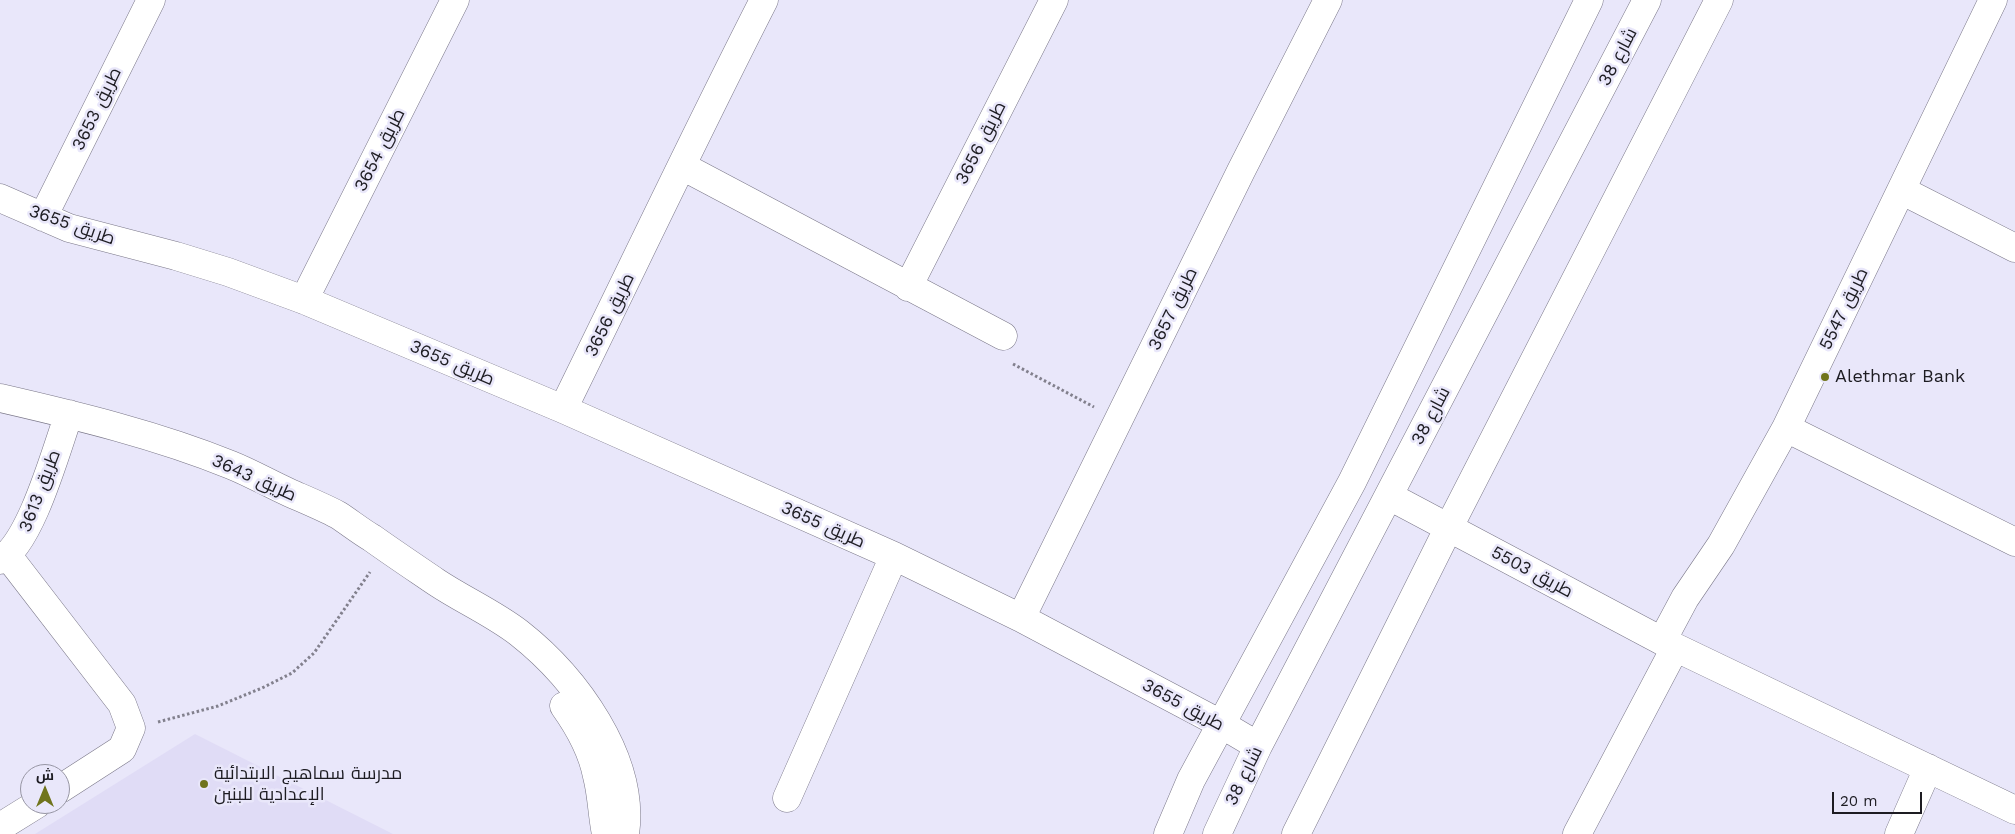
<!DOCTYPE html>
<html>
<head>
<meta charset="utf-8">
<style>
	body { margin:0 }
	#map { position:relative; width:2015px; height:834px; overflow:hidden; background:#e9e7fa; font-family:"Work Sans",Cairo,sans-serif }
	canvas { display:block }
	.north { position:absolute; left:20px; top:764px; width:50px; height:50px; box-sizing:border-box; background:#e9e7fa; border:1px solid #9796a4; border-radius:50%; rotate:0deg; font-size:14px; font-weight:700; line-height:20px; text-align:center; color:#1d1c22 }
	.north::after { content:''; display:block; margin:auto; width:18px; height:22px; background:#70741c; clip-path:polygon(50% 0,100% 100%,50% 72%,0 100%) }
	.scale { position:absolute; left:1832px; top:792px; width:90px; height:22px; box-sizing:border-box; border:2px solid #1d1c22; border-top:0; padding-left:6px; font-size:15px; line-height:18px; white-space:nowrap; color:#1d1c22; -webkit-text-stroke:4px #e9e7fa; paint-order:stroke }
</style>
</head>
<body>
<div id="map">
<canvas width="2015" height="834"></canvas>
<div class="north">ش</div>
<div class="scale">20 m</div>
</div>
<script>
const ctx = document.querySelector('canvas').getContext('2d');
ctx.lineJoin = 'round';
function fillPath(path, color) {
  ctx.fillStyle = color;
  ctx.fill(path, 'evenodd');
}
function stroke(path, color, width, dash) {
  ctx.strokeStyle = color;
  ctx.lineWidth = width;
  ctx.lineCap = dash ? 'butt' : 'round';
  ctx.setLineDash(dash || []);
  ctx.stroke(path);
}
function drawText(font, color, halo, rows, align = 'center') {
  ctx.font = font + ' "Work Sans",Cairo,sans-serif';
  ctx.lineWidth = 5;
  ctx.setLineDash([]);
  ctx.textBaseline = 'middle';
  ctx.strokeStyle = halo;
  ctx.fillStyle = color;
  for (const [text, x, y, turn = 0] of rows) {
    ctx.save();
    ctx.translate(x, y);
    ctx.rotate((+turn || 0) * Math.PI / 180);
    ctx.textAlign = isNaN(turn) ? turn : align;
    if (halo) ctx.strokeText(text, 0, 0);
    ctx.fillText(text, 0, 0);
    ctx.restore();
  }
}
const built = new Path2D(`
	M 195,734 L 393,834 L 35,834 Z`);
const path = new Path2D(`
	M 1013,364 L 1094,407
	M 158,722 L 218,706 L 262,688 L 292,673 L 314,653 L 370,572`);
const minor = new Path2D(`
	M 682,166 L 1003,336
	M 1901,190 L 2015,248
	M 0,198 L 69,228 L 176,256 L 228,272 L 304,300 L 563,409 L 894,556 L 1021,618 L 1221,724 L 1258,746
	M 43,217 L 151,0
	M 908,287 L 1054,0
	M 304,300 L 455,0
	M 0,398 C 78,416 157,435 231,465 C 251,473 270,484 290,493 C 306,500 323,507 338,515 C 349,522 360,531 372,538 C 393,553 414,567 436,582 C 463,600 493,613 519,633 C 575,677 636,759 625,834
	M 563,409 C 630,273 695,135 764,0
	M 1786,428 L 2015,542
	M 1389,496 L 1662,641 L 2015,810
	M 8,556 L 122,704 L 131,728 L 122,749 L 60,789
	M 0,560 C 31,543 56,450 69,414
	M 1021,618 L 1241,171 L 1328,0
	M 1662,641 L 1685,598 L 1721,545 L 1786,428 L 1993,0
	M 564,706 C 579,727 592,750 597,776 C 602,795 602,815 606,834
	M 787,798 L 894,556
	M 0,827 L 37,804
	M 1168,834 L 1191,780 L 1352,482 L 1589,0
	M 1217,834 L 1258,746 L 1647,0
	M 1296,834 L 1449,527 L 1719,0
	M 1577,834 L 1675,648
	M 1899,834 L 1928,768`);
const markers = [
	[1825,377,5,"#70741c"],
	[204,784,5,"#70741c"]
];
const streetNames = [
	["شارع 38",1618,57,-62],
	["طريق 3653",97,109,-64],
	["طريق 3656",981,143,-63],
	["طريق 3654",380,150,-63],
	["طريق 3655",72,225,19],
	["طريق 3657",1173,309,-64],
	["طريق 5547",1844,309,-64],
	["طريق 3656",610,315,-64],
	["طريق 3655",452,363,23],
	["شارع 38",1431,416,-62],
	["طريق 3643",254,478,24],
	["طريق 3613",40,491,-69],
	["طريق 3655",823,525,24],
	["طريق 5503",1532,572,28],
	["طريق 3655",1183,705,28],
	["شارع 38",1244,776,-64]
];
const poiNames = [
	["Alethmar Bank",1835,377],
	["مدرسة سماهيج الابتدائية",214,774],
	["الإعدادية للبنين",214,795]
];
fillPath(built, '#e0dcf6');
stroke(minor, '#7a7788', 29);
stroke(path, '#82808d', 3, [2.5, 2.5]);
stroke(minor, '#fff', 28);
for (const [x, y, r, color] of markers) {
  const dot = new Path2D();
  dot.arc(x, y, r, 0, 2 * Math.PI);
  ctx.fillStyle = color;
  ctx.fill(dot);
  stroke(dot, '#e9e7fa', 2);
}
drawText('18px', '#1d1c22', '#e9e7fa', streetNames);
drawText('18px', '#1d1c22', '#e9e7fa', poiNames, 'left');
</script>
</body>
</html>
